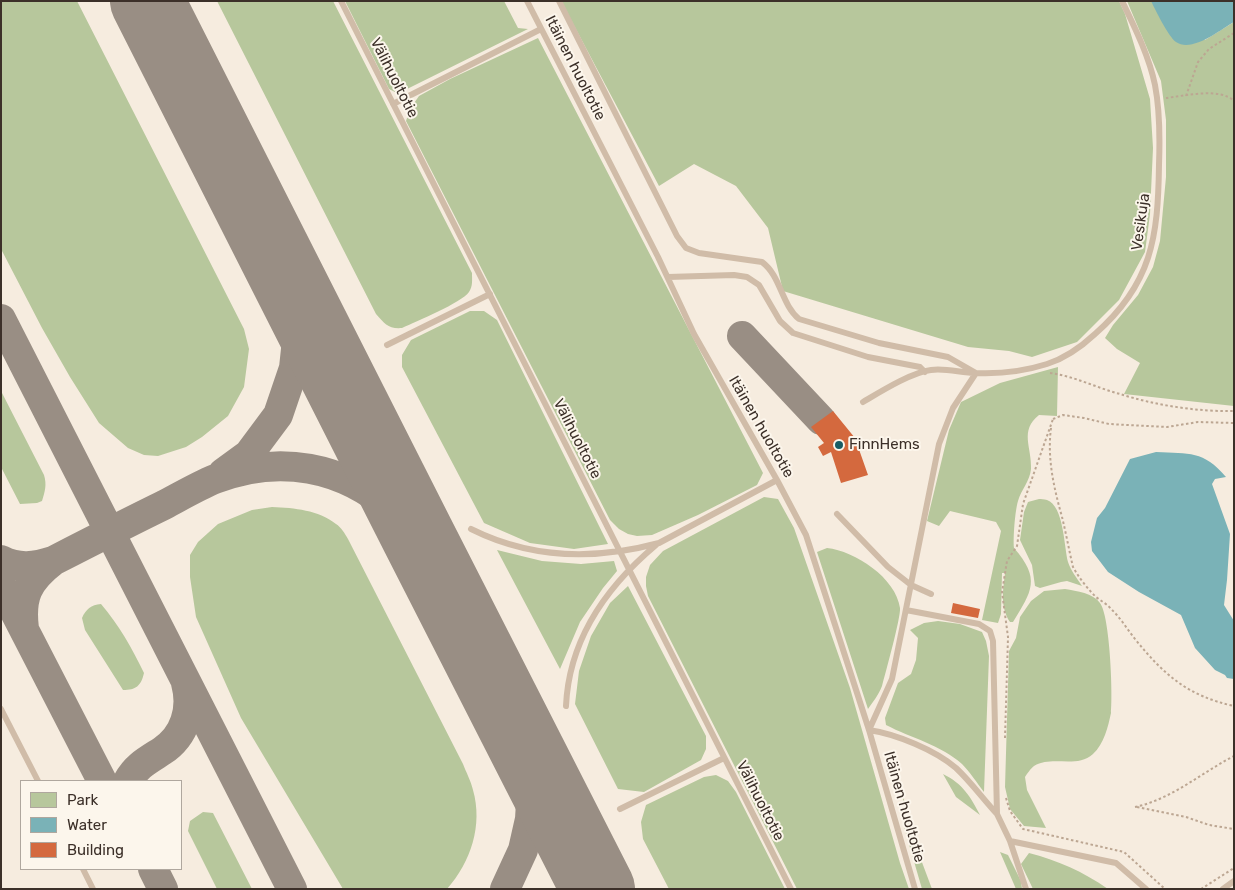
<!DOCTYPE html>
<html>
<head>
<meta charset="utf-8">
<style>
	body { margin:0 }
	#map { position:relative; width:1235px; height:890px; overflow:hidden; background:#f6ecdf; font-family:Rubik,sans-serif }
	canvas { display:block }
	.frame { position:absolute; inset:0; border:2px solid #3c3029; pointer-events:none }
	.legend { position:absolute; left:20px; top:780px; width:162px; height:90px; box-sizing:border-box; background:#fcf6ec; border:1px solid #afa79e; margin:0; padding:6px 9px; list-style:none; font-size:15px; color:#3c3029 }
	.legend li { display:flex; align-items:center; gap:10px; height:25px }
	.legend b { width:25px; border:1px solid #afa79e }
</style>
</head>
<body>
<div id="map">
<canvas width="1235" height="890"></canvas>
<div class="frame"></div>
<ul class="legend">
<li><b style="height:14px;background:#b7c79c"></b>Park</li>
<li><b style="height:14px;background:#7ab2b7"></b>Water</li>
<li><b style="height:14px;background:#d4693e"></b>Building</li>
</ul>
</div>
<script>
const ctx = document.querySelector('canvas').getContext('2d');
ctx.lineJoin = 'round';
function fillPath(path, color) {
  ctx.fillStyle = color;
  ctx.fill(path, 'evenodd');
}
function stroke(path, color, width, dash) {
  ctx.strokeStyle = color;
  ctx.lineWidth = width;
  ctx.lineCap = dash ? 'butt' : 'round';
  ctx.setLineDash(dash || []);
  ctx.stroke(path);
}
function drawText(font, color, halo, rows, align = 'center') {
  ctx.font = font + ' Rubik,sans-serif';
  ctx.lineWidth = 4;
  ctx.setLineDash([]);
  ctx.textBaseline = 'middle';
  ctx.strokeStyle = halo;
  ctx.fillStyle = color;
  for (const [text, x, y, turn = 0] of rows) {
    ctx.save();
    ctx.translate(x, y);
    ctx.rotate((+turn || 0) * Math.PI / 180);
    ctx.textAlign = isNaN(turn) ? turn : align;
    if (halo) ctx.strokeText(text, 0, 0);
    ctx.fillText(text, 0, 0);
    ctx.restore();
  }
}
const green = new Path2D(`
	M 1,1 L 77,1 L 244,329 L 249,349 L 244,387 L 228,416 L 202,437 L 186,447 L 158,456 L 144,455 L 128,448 L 99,423 L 70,377 L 42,328 L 1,249 Z
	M 217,1 L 333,1 L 472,273 C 472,280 473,286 469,292 C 461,303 417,321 402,328 C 388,329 385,324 376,314 Z
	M 345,1 L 504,1 L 518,28 L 528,29 L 403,91 L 395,92 L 389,89 Z
	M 561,1 L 1119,1 L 1125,14 L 1150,99 L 1153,148 L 1150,214 L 1145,252 L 1119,300 L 1077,342 L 1032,357 L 1009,351 L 968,347 L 783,291 L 768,228 L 736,186 L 694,164 L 659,186 Z
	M 1127,1 L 1151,1 L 1205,40 L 1234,22 L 1234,406 L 1124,394 L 1140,363 L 1117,349 L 1105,338 L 1113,325 L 1138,295 L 1153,267 L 1160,241 L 1166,177 L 1166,120 L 1161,81 Z
	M 538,38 L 763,473 L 757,485 L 698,515 L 652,535 L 637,536 L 628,534 L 619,529 L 610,520 L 406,121 L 410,109 L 419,96 L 450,79 Z
	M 470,311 L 484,311 L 497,320 L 608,544 L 574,549 L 530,543 L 484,523 L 402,367 L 402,355 L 411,340 Z
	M 1058,367 L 1057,416 L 1039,415 C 1019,431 1032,447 1031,469 C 1030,481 1021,490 1018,501 C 1015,511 1013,538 1014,548 C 1041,579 1032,591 1013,622 L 1010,622 C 1000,607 1003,590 1005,573 L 1002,573 L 1001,614 L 998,623 L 982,620 L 1001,531 L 996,522 L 950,511 L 939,526 L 927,521 L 949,430 L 961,402 L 1000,383 Z
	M 1,391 L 44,475 C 47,485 45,491 42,501 L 37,503 L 20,504 L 1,467 Z
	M 764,497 L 778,499 L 794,528 L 850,688 L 900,863 L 909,889 L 797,889 L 648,596 L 646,586 L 646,577 L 650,565 L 663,551 Z
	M 1039,499 C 1041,499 1044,499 1047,500 C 1064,506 1064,547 1068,562 C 1071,571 1077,578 1082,586 L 1067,581 L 1061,582 L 1040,588 L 1035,586 L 1032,565 L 1020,540 L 1024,512 L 1028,502 Z
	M 272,507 C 295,508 318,510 336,524 C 341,527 345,534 348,539 L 463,764 C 466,772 471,781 473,790 C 483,825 471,862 447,889 L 343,889 L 241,718 L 196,617 L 190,577 L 190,555 L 198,542 L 218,524 L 252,510 Z
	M 827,548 C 855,551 896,578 900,608 C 901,617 885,675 882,686 C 879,694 873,702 868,709 L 817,552 Z
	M 497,550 L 542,561 L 581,564 L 614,561 L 617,571 L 603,588 L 580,622 L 560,669 Z
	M 628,586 L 706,736 L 706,749 L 701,760 L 644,792 L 618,789 L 575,704 L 579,671 L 591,636 L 610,603 Z
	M 1065,589 C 1077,591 1093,593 1100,603 C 1110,616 1113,694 1111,713 C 1108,727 1104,744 1093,754 C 1076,769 1053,755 1034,766 C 1031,768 1027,774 1025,777 L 1027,790 L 1046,828 L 1024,826 L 1010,809 L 1005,787 L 1009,651 L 1016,638 L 1020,617 L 1031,601 L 1044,591 Z
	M 101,604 C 119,625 132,648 144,673 C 141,686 136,690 123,690 L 85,630 L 82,618 C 86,609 91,605 101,604 Z
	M 938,621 L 960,624 L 982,632 L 986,641 L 989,656 L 984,792 C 977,783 970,772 962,764 C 941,745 911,738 886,725 L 885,718 L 898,683 L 911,674 L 916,660 L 918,638 L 910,630 L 924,623 Z
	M 943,774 C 963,784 970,796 980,815 L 956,797 Z
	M 716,775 L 728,781 L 736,792 L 785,889 L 669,889 L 643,839 L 641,822 L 646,805 L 704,777 Z
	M 903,796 L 920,857 L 932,889 L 922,889 L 904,827 Z
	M 203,812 L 213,813 L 252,889 L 217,889 L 188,831 L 190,821 Z
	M 1000,852 L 1008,855 L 1021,881 L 1022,889 L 1016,889 Z
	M 1029,853 C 1059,861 1082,871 1108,889 L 1033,889 L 1021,864 Z`);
const water = new Path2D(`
	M 1151,1 L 1234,1 L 1234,22 C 1220,30 1192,53 1176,42 C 1168,36 1156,11 1151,1 Z
	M 1156,452 C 1190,454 1203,450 1226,477 L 1215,479 L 1212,484 L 1230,534 L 1227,580 L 1224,605 L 1234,621 L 1234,679 L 1227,678 L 1225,675 L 1215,670 L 1195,648 L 1181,615 L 1139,592 L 1108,572 L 1092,551 L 1091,542 L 1097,518 L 1105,508 L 1130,459 Z`);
const taxiway = new Path2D(`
	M 1,319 L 292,889
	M 742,336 L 821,420
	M 223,473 L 249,454 L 278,415 L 294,368 L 297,340 L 291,297 L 281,264
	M 1,560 C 18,569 35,567 53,561
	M 1,585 L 102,781
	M 24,629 C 20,597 27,581 53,561 C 90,542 127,523 164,505 C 181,496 198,486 215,479 C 279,454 343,466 394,511 C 403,519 410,528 418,536
	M 128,781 C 136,766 148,760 162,751 C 185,736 193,709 186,683
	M 153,869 L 163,889
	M 505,889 L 523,850 L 530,819 L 532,787 L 527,760 L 511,717`);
const runway = new Path2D(`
	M 147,1 L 418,536 L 598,889`);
const building = new Path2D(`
	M 833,411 L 855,438 L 868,475 L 841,483 L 831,452 L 823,456 L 818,447 L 824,443 L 811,427 Z
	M 953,603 L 980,609 L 978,618 L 951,613 Z`);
const path = new Path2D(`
	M 1186,96 L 1198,62 L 1209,49 L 1234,33
	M 1166,98 C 1184,96 1220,87 1234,101
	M 1050,373 C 1074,376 1097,388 1120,394 C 1154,405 1198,412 1234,411
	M 1053,419 L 1063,415 L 1084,418 L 1109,424 L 1167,427 L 1198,422 L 1234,423
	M 1051,428 C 1047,459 1054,488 1062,517 C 1066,533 1069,550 1073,567 C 1079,578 1087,588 1096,597 C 1101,601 1107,604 1111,609 C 1120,617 1127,629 1135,639 C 1164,675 1188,696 1234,706
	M 1005,738 L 1008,637 L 1002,592 L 1007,561 L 1017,546 L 1023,504 L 1053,419
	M 1006,798 L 1010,811 L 1023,829 L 1124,852 L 1165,889
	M 1135,807 C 1172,799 1201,773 1234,756
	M 1137,807 L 1186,817 L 1209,825 L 1234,829
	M 1201,889 L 1234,868`);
const lane = new Path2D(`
	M 341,1 L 791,889
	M 527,1 L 658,257 L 694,334 L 777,480 L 806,535 L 869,730 L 915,889
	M 559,1 L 677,236 L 686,248 L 699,253 L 762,262 C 781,276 781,304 799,319 L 879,343 L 948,357 L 976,373 L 953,408 L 939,444 L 892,679 L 869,730 C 896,734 935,750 956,768 C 971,782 983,799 997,814
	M 393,104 L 541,29
	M 668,277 L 734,275 L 747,277 L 759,285 L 780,321 L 793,333 L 868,357 L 920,367 L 925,372
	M 387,345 L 490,294
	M 863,402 C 880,392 912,372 931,370 C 947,368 961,373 976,373 C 1000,374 1025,371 1047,364 C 1066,358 1081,347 1095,334 C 1152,284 1158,237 1159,165 C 1160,138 1160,111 1155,85 C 1149,56 1135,28 1122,1
	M 837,514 L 888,567 L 911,585 L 931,594
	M 471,529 C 531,559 596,560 659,543 L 777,480
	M 906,610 L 979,624 L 990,631 L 993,641 L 997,814 L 1010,841 L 1026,889
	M 566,706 C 569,639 606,587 656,545
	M 1,709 L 38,781
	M 620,809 L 724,758
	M 1010,841 L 1116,863 L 1146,889
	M 83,869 L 93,889
	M 1223,889 L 1234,881`);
const markers = [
	[839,445,5,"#195c64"]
];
const streetNames = [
	["Itäinen huoltotie",575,68,63],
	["Välihuoltotie",394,78,63],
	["Vesikuja",1141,222,-82],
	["Itäinen huoltotie",761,427,60],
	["Välihuoltotie",577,439,63],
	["Välihuoltotie",760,801,63],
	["Itäinen huoltotie",904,807,74]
];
const poiNames = [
	["FinnHems",849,445]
];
fillPath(green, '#b7c79c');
fillPath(water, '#7ab2b7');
stroke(taxiway, '#998e84', 30);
stroke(runway, '#998e84', 74);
fillPath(building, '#d4693e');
stroke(path, '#bca692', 2, [2.5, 2.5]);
stroke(lane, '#d0bca8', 6);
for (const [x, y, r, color] of markers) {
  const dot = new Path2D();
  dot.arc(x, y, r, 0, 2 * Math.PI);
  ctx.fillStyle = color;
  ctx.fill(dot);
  stroke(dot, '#fcf6ec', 2);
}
drawText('15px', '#3c3029', '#fcf6ec', streetNames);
drawText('15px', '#3c3029', '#fcf6ec', poiNames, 'left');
</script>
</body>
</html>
